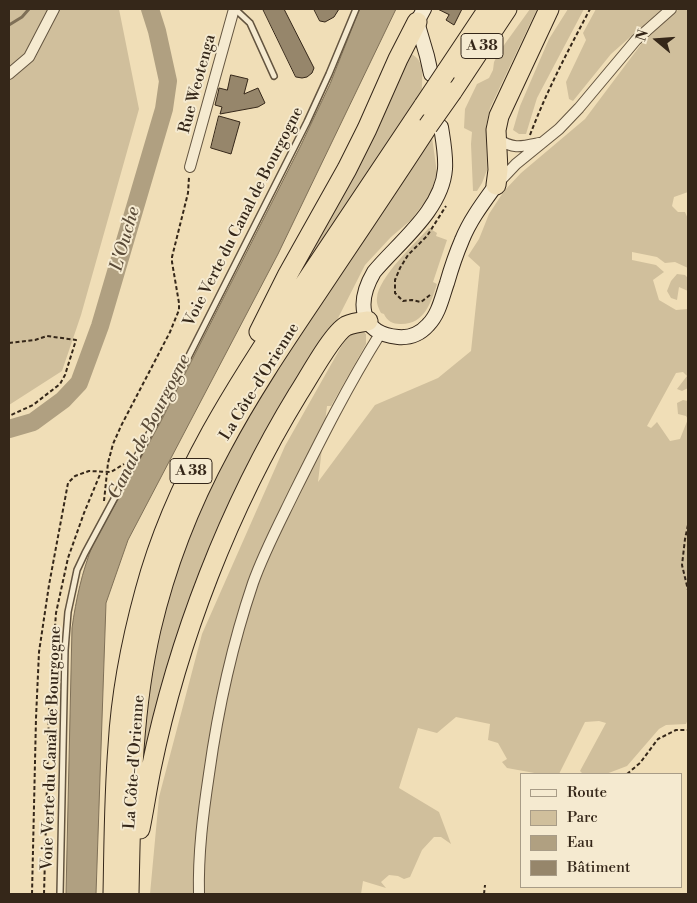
<!DOCTYPE html>
<html>
<head>
<meta charset="utf-8">
<style>
	body { margin:0 }
	#map { position:relative; width:697px; height:903px; overflow:hidden; background:#f0deb7; font-family:"Libre Bodoni",serif }
	canvas { display:block }
	.frame { position:absolute; inset:0; border:10px solid #352719; pointer-events:none }
	.legend { position:absolute; left:520px; top:773px; width:162px; height:115px; box-sizing:border-box; background:#f5ead0; border:1px solid #a89c87; margin:0; padding:6px 9px; list-style:none; font-size:15px; color:#352719 }
	.legend li { display:flex; align-items:center; gap:10px; height:25px }
	.legend b { width:25px; border:1px solid #a89c87 }
	.north { position:absolute; left:632px; top:15px; width:50px; height:50px; -webkit-text-stroke:4px #f5ead0; paint-order:stroke; rotate:288deg; font-size:14px; font-weight:700; line-height:20px; text-align:center; color:#352719 }
	.north::after { content:''; display:block; margin:auto; width:18px; height:22px; background:#352719; clip-path:polygon(50% 0,100% 100%,50% 72%,0 100%) }
</style>
</head>
<body>
<div id="map">
<canvas width="697" height="903"></canvas>
<div class="frame"></div>
<ul class="legend">
<li><b style="height:6px;background:#f5ead0"></b>Route</li>
<li><b style="height:14px;background:#d0bf9c"></b>Parc</li>
<li><b style="height:14px;background:#b0a081"></b>Eau</li>
<li><b style="height:14px;background:#96866b"></b>Bâtiment</li>
</ul>
<div class="north">N</div>
</div>
<script>
const ctx = document.querySelector('canvas').getContext('2d');
ctx.lineJoin = 'round';
function fillPath(path, color) {
  ctx.fillStyle = color;
  ctx.fill(path, 'evenodd');
}
function stroke(path, color, width, dash) {
  ctx.strokeStyle = color;
  ctx.lineWidth = width;
  ctx.lineCap = dash ? 'butt' : 'round';
  ctx.setLineDash(dash || []);
  ctx.stroke(path);
}
function drawText(font, color, halo, rows, align = 'center') {
  ctx.font = font + ' "Libre Bodoni",serif';
  ctx.lineWidth = 4;
  ctx.setLineDash([]);
  ctx.textBaseline = 'middle';
  ctx.strokeStyle = halo;
  ctx.fillStyle = color;
  for (const [text, x, y, turn = 0] of rows) {
    ctx.save();
    ctx.translate(x, y);
    ctx.rotate((+turn || 0) * Math.PI / 180);
    ctx.textAlign = isNaN(turn) ? turn : align;
    if (halo) ctx.strokeText(text, 0, 0);
    ctx.fillText(text, 0, 0);
    ctx.restore();
  }
}
const green = new Path2D(`
	M 9,9 L 119,9 L 139,109 L 81,315 L 62,371 L 9,405 Z
	M 530,9 L 537,9 L 490,108 L 486,126 L 487,170 L 482,183 L 477,191 L 473,191 L 471,144 L 472,132 L 464,128 L 465,109 L 477,84 L 489,78 L 493,70 L 494,62 L 499,52 Z
	M 568,9 L 584,9 L 537,98 L 526,134 L 519,134 L 513,130 L 520,106 L 549,39 Z
	M 596,9 L 662,9 L 611,54 L 573,101 L 569,99 L 566,82 L 586,40 L 583,33 Z
	M 679,9 L 688,9 L 688,53 L 687,59 L 688,58 L 688,192 L 674,197 L 672,206 L 678,212 L 685,212 L 688,219 L 688,268 L 675,262 L 665,263 L 657,257 L 632,252 L 632,260 L 656,265 L 664,272 L 653,280 L 659,300 L 676,310 L 688,309 L 688,388 L 682,391 L 677,389 L 687,376 L 683,372 L 676,373 L 647,426 L 651,428 L 657,422 L 670,441 L 680,439 L 688,419 L 686,416 L 678,414 L 677,403 L 683,400 L 688,401 L 688,719 L 686,724 L 666,725 L 659,729 L 627,766 L 606,774 L 583,774 L 580,771 L 606,723 L 599,721 L 585,722 L 559,774 L 540,774 L 507,768 L 502,762 L 507,759 L 498,743 L 488,740 L 490,724 L 456,717 L 437,733 L 418,728 L 399,788 L 439,812 L 451,844 L 441,837 L 434,837 L 422,850 L 410,877 L 404,879 L 398,876 L 389,875 L 381,882 L 386,888 L 363,881 L 361,894 L 150,894 L 159,797 L 202,634 L 285,446 L 350,331 L 360,328 L 366,334 L 366,344 L 331,406 L 327,406 L 318,482 L 375,405 L 438,378 L 471,351 L 480,267 L 468,256 L 479,239 L 489,214 L 504,191 L 521,173 L 585,119 L 642,43 Z
	M 411,54 C 425,60 422,76 422,90 L 297,279 L 295,278 L 406,56 Z
	M 432,137 L 437,173 L 430,195 L 411,220 L 391,237 L 365,265 L 334,326 L 265,442 L 147,756 L 142,757 L 153,656 L 171,587 L 200,510 L 225,453 L 262,392 L 315,310 Z
	M 429,228 L 437,233 L 436,236 L 447,240 L 433,282 L 437,284 C 431,303 424,325 400,324 C 393,324 387,321 384,314 L 381,313 C 379,309 376,303 377,298 C 378,278 415,243 429,228 Z
	M 677,274 L 685,275 L 688,278 L 688,291 L 679,287 L 677,300 L 671,298 L 667,291 L 671,281 Z`);
const water = new Path2D(`
	M 360,9 L 396,9 L 278,254 L 128,540 L 106,603 L 96,894 L 66,894 L 72,628 C 76,599 82,572 93,544 L 160,423 L 301,145 L 330,84 Z`);
const stream = new Path2D(`
	M 9,25 L 22,17 L 29,9`);
const river = new Path2D(`
	M 9,429 L 33,422 L 63,400 L 79,383 L 100,326 L 164,109 L 168,81 L 157,31 L 150,9`);
const building = new Path2D(`
	M 263,9 L 284,9 L 314,68 L 312,73 L 307,77 L 302,78 L 296,77 Z
	M 314,9 L 339,9 L 334,17 L 325,22 L 320,21 Z
	M 438,9 L 462,9 L 454,25 L 446,20 L 449,15 Z
	M 231,75 L 248,79 L 244,94 L 258,88 L 265,103 L 258,107 L 220,114 L 222,107 L 215,105 L 218,93 L 219,88 L 227,90 Z
	M 219,116 L 240,122 L 231,154 L 211,148 Z`);
const path = new Path2D(`
	M 530,135 C 547,90 568,51 590,9
	M 430,295 L 421,302 L 412,300 L 403,301 L 395,293 L 395,280 L 400,268 L 408,255 L 427,236 L 446,206
	M 9,343 L 35,340 L 47,336 L 76,340 L 65,375 L 60,384 L 33,405 L 9,416
	M 104,501 L 108,463 L 113,444 L 121,426 L 170,332 L 179,310 L 179,303 L 172,262 L 172,257 L 188,193 L 189,177
	M 688,525 L 685,539 L 682,565 L 688,590
	M 688,636 L 688,654
	M 614,774 L 627,774 L 640,763 L 658,739 L 676,730 L 688,730
	M 32,894 L 36,718 L 39,652 L 49,585 L 68,483 L 75,476 L 89,471 L 111,472 L 124,464
	M 44,894 L 49,711 L 56,613 L 68,558 L 84,513 L 101,472
	M 484,894 L 485,885`);
const service = new Path2D(`
	M 235,9 L 250,23 L 274,76
	M 60,894 L 65,650 L 68,612 L 73,589 L 77,570 L 85,553 L 156,421 L 307,122 L 329,74 L 356,9`);
const minor = new Path2D(`
	M 9,74 L 29,57 L 54,9
	M 497,139 C 514,149 520,147 539,143
	M 190,167 L 234,9
	M 498,183 L 516,164 L 559,129 L 579,108 L 636,40 L 671,9
	M 199,894 C 198,853 203,814 209,774 C 218,709 232,645 253,583 C 264,552 280,522 294,493 C 321,439 348,385 380,334`);
const secondary = new Path2D(`
	M 424,9 L 417,22 L 427,56 L 431,74
	M 441,127 C 443,140 446,155 445,169 C 442,210 399,242 374,272 C 357,301 358,333 398,337 C 410,338 420,334 428,325 C 439,314 442,297 447,283 C 451,269 456,254 462,240 C 470,220 483,203 496,185`);
const motorway = new Path2D(`
	M 446,72 L 488,9
	M 452,92 L 507,9
	M 496,185 L 498,170 L 496,130 L 499,116 L 549,9
	M 259,332 L 287,276 L 347,169 L 367,129 L 398,59 L 417,22
	M 140,829 C 144,809 147,789 151,769 C 178,639 229,507 298,394 C 308,379 332,334 346,326 C 352,323 360,322 368,321
	M 113,894 C 114,845 114,795 118,746 C 121,694 131,642 145,591 C 175,479 239,381 303,286 C 343,226 384,165 424,105
	M 129,894 C 131,805 131,716 151,629 C 166,565 190,504 221,447 C 249,394 282,345 315,296 C 353,239 391,183 428,126`);
const motorwayBridge = new Path2D(`
	M 424,105 L 446,72
	M 428,126 L 452,92`);
const shields = [
	[482,46,42],
	[191,471,42]
];
const shieldNames = [
	["A 38",482,46],
	["A 38",191,471]
];
const streetNames = [
	["Rue Weotenga",198,84,-75],
	["Voie Verte du Canal de Bourgogne",244,217,-63],
	["La Côte-d'Orienne",260,382,-58],
	["Voie Verte du Canal de Bourgogne",52,748,-88],
	["La Côte-d'Orienne",135,762,-86]
];
const waterNames = [
	["L'Ouche",126,239,-74],
	["Canal de Bourgogne",150,427,-63]
];
fillPath(green, '#d0bf9c');
fillPath(water, '#b0a081');
stroke(water, '#7f7057', 1);
stroke(stream, '#7f7057', 3);
stroke(river, '#b0a081', 18);
fillPath(building, '#96866b');
stroke(building, '#352719', 1);
stroke(service, '#645540', 8);
stroke(minor, '#645540', 12);
stroke(secondary, '#352719', 16);
stroke(motorway, '#352719', 21);
stroke(path, '#352719', 2, [4, 2.5]);
stroke(service, '#f5ead0', 5);
stroke(minor, '#f5ead0', 10);
stroke(secondary, '#f5ead0', 14);
stroke(motorway, '#f0deb7', 19);
stroke(motorwayBridge, '#352719', 21, []);
stroke(motorwayBridge, '#f0deb7', 19);
for (const [x, y, w] of shields) {
  const box = new Path2D();
  box.roundRect(x - w / 2, y - 12.5, w, 25, 4);
  ctx.fillStyle = '#f5ead0';
  ctx.fill(box);
  stroke(box, '#352719', 1);
}
drawText('bold 15px', '#352719', null, shieldNames);
drawText('16px', '#352719', '#f5ead0', streetNames);
drawText('italic 18px', '#5a4b38', '#f5ead0', waterNames);
</script>
</body>
</html>
